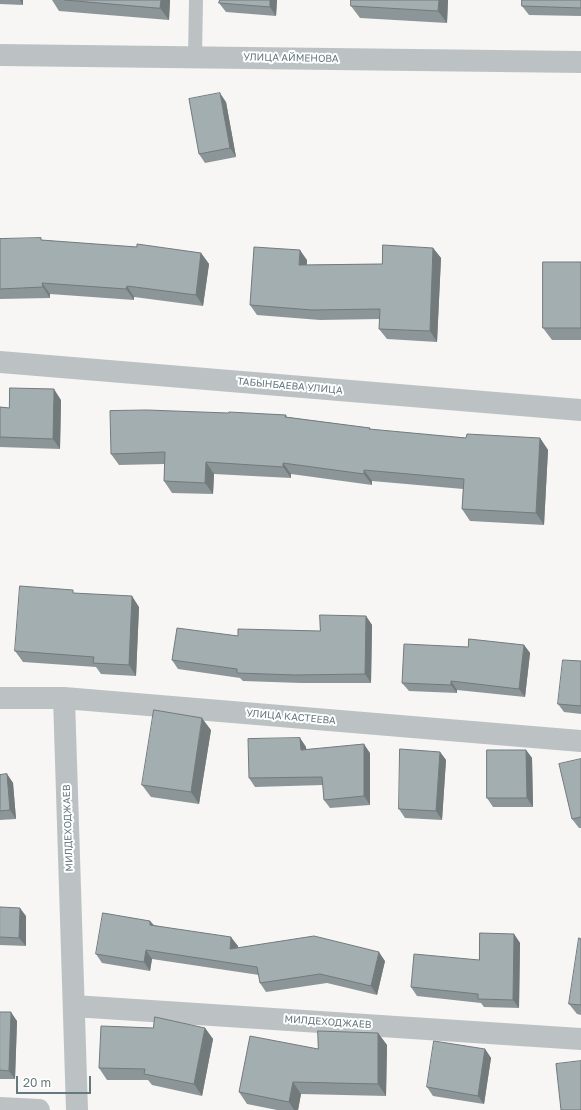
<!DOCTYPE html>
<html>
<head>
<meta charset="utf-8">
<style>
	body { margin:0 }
	#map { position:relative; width:581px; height:1110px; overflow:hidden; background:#f7f6f4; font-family:"Golos Text",sans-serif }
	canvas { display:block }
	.scale { position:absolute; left:16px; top:1076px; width:75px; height:18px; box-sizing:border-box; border:2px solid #64787d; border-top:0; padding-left:5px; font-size:12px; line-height:14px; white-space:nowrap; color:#64787d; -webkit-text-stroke:3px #fff; paint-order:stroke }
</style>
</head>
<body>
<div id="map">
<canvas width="581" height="1110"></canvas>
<div class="scale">20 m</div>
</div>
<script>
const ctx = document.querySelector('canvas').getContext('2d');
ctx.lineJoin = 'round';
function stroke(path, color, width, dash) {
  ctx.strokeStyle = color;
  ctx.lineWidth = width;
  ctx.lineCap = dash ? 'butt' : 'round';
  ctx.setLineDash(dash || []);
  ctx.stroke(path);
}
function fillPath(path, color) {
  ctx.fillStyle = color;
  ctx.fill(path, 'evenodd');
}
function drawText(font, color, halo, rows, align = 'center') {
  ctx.font = font + ' "Golos Text",sans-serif';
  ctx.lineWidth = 4;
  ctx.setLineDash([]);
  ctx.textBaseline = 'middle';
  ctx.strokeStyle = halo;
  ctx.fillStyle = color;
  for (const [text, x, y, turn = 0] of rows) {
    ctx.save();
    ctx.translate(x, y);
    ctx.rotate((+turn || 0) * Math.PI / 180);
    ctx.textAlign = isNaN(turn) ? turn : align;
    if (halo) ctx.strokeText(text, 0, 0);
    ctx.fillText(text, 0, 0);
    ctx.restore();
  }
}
const lane = new Path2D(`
	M 195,57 L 196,0`);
const street = new Path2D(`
	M 0,55 L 581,62
	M 0,362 L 581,410
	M 0,698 L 64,698 L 581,741
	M 64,698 L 77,1110
	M 74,1006 L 581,1039
	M 0,1108 L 39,1110`);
const wall = new Path2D(`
	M 0,0 L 23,0 L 23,5 L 0,4 Z
	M 52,0 L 170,0 L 169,20 L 59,11 Z
	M 220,0 L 277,0 L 276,16 L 226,12 L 219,3 Z
	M 448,0 L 447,23 L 360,18 L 351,6 Z
	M 581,0 L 581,16 L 529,15 L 522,6 Z
	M 226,102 L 236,157 L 205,163 L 199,154 Z
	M 0,239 L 42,240 L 201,253 L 209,264 L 203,306 L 134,297 L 134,300 L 50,294 L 50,298 L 0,299 Z
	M 433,248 L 441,258 L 437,342 L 387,339 L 379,329 L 380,319 L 320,320 L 257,315 L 250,305 L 307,260 L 307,265 L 382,264 Z
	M 581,262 L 581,340 L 552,340 L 543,328 Z
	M 61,400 L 60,449 L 0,447 L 0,407 L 9,408 Z
	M 228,413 L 286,415 L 287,417 L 370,428 L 371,430 L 466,438 L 540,438 L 548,450 L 544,525 L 470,521 L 462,509 L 463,489 L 372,481 L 372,485 L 291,474 L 291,478 L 214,474 L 213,494 L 172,493 L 164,481 L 164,464 L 119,465 L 111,454 Z
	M 76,594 L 139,607 L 136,676 L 101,674 L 96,667 L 23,662 L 15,651 Z
	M 366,616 L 372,625 L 371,683 L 301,683 L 243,681 L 240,678 L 178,669 L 172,660 L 238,636 L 320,631 Z
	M 524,645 L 530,653 L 525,697 L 457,690 L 457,693 L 409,691 L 402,683 L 468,647 Z
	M 581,661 L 581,714 L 564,712 L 558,704 Z
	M 211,730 L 199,804 L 151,797 L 142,785 Z
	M 300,738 L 306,747 L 306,749 L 370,753 L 370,805 L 330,808 L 324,800 L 323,785 L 255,787 L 249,778 Z
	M 526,750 L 532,758 L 533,807 L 493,807 L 487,798 Z
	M 440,752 L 446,760 L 442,820 L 405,818 L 399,809 Z
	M 581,759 L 581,828 L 579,828 L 572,819 Z
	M 7,774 L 13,783 L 16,819 L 0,820 L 0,775 Z
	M 0,907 L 26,916 L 26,946 L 0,945 Z
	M 150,921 L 154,925 L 238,946 L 237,948 L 385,961 L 377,995 L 327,983 L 266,992 L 260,983 L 259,975 L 152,959 L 150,971 L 102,963 L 96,954 Z
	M 514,934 L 520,943 L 519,1008 L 484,1007 L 481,1003 L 417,996 L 411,987 L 479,960 Z
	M 581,939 L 581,1015 L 577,1014 L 569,1004 Z
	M 0,1012 L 17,1021 L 15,1079 L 0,1079 Z
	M 205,1028 L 213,1039 L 202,1096 L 152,1085 L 148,1080 L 107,1080 L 99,1068 Z
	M 378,1033 L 387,1045 L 386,1096 L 301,1094 L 298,1110 L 277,1110 L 247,1104 L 239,1092 L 318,1049 Z
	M 485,1049 L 491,1058 L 484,1104 L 433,1096 L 427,1087 Z`);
const shadedWall = new Path2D(`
	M 20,0 L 23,0 L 23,5 Z
	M 161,0 L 170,0 L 169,20 L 160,8 Z
	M 270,0 L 277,0 L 276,16 L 270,7 Z
	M 439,0 L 448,0 L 447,23 L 438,11 Z
	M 220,93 L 226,102 L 236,157 L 230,148 Z
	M 433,248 L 441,258 L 437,342 L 430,331 Z
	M 300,250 L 307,260 L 306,276 L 299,265 Z
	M 201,253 L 209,264 L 203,306 L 196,295 Z
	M 42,283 L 50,294 L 50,298 L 43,287 Z
	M 127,286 L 134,297 L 134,300 L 126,289 Z
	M 54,389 L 61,400 L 60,449 L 53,439 Z
	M 540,438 L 548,450 L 544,525 L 536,513 Z
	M 206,462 L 214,474 L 213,494 L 205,483 Z
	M 283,463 L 291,474 L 291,478 L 283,467 Z
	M 364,470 L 372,481 L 372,485 L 364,474 Z
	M 132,596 L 139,607 L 136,676 L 129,665 Z
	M 366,616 L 372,625 L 371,683 L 365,674 Z
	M 524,645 L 530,653 L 525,697 L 519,689 Z
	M 451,681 L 457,690 L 457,693 L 451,685 Z
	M 202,718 L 211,730 L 199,804 L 191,792 Z
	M 300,738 L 306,747 L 307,758 L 301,750 Z
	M 364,744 L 370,753 L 370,805 L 364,796 Z
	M 526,750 L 532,758 L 533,807 L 527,798 Z
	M 440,752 L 446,760 L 442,820 L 436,811 Z
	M 7,774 L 13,783 L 16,819 L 10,810 Z
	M 20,908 L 26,916 L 26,946 L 19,938 Z
	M 150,921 L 156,929 L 150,925 Z
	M 514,934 L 520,943 L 519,1008 L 513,1000 Z
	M 231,937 L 238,946 L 236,957 L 230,949 Z
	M 146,950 L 152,959 L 150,971 L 144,962 Z
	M 379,952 L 385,961 L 377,995 L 371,986 Z
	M 11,1012 L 17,1021 L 15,1079 L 9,1071 Z
	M 205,1028 L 213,1039 L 202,1096 L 194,1084 Z
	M 378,1033 L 387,1045 L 386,1096 L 378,1084 Z
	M 485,1049 L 491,1058 L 484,1104 L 478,1096 Z
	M 293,1082 L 301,1094 L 298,1110 L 294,1110 L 289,1102 Z`);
const building = new Path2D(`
	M 65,0 L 161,0 L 160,8 Z
	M 220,0 L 270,0 L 270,7 L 219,3 Z
	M 351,0 L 439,0 L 438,11 L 351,6 Z
	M 522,0 L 581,0 L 581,8 L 522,6 Z
	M 220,93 L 230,148 L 199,154 L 189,99 Z
	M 41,238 L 41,240 L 137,247 L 137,244 L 201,253 L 196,295 L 127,286 L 126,289 L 42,283 L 43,287 L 0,289 L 0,239 Z
	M 383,245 L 433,248 L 430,331 L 379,329 L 380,309 L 312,310 L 250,305 L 254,247 L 300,250 L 299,265 L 382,264 Z
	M 543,262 L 581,262 L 581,328 L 543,328 Z
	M 10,388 L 54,389 L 53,439 L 0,437 L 0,407 L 9,408 Z
	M 147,410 L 228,413 L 229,412 L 286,415 L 285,417 L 370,428 L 369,429 L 466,438 L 467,434 L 540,438 L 536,513 L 462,509 L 464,479 L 364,470 L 364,474 L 283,463 L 283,467 L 206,462 L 205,483 L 164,481 L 165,452 L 111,454 L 110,411 Z
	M 20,586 L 73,590 L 73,593 L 132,596 L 129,665 L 93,663 L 94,657 L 15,651 Z
	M 320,615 L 366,616 L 365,674 L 295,675 L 237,673 L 237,669 L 172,660 L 177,628 L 238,636 L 238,629 L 320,631 Z
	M 469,639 L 524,645 L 519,689 L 451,681 L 451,685 L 402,683 L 404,644 L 468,647 Z
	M 563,660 L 581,661 L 581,706 L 558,704 Z
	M 154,710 L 202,718 L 191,792 L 142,785 Z
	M 300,738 L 301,750 L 364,744 L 364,796 L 324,800 L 322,777 L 249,778 L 248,739 Z
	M 400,749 L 440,752 L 436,811 L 399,809 Z
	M 487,750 L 526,750 L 527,798 L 487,798 Z
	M 581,759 L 581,817 L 572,819 L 559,764 Z
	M 7,774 L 10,810 L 0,811 L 0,775 Z
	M 0,907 L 20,908 L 19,938 L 0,937 Z
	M 103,913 L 150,921 L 150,925 L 231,937 L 230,949 L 314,936 L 379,952 L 371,986 L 320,974 L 260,983 L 257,967 L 146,950 L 144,962 L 96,954 Z
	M 480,933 L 514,934 L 513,1000 L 478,999 L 478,994 L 411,987 L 414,954 L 479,960 Z
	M 579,938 L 581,939 L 581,1005 L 569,1004 Z
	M 0,1012 L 11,1012 L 9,1071 L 0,1070 Z
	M 155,1017 L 205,1028 L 194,1084 L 144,1074 L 145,1069 L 99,1068 L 101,1026 L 153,1028 Z
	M 318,1031 L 378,1033 L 378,1084 L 293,1082 L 289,1102 L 239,1092 L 250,1036 L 318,1049 Z
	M 434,1041 L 485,1049 L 478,1096 L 427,1087 Z
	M 581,1061 L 581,1110 L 561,1110 L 556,1064 Z`);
const streetNames = [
	["УЛИЦА АЙМЕНОВА",291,58,1],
	["ТАБЫНБАЕВА УЛИЦА",290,386,5],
	["УЛИЦА КАСТЕЕВА",291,717,5],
	["МИЛДЕХОДЖАЕВ",68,828,-92],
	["МИЛДЕХОДЖАЕВ",328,1022,4]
];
stroke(lane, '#bcc2c4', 14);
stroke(street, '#bcc2c4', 22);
fillPath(wall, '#8c9698');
fillPath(shadedWall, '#727a7c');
fillPath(building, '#a3aeb1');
stroke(building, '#727a7c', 1);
drawText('10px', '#64787d', '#fff', streetNames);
</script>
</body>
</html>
